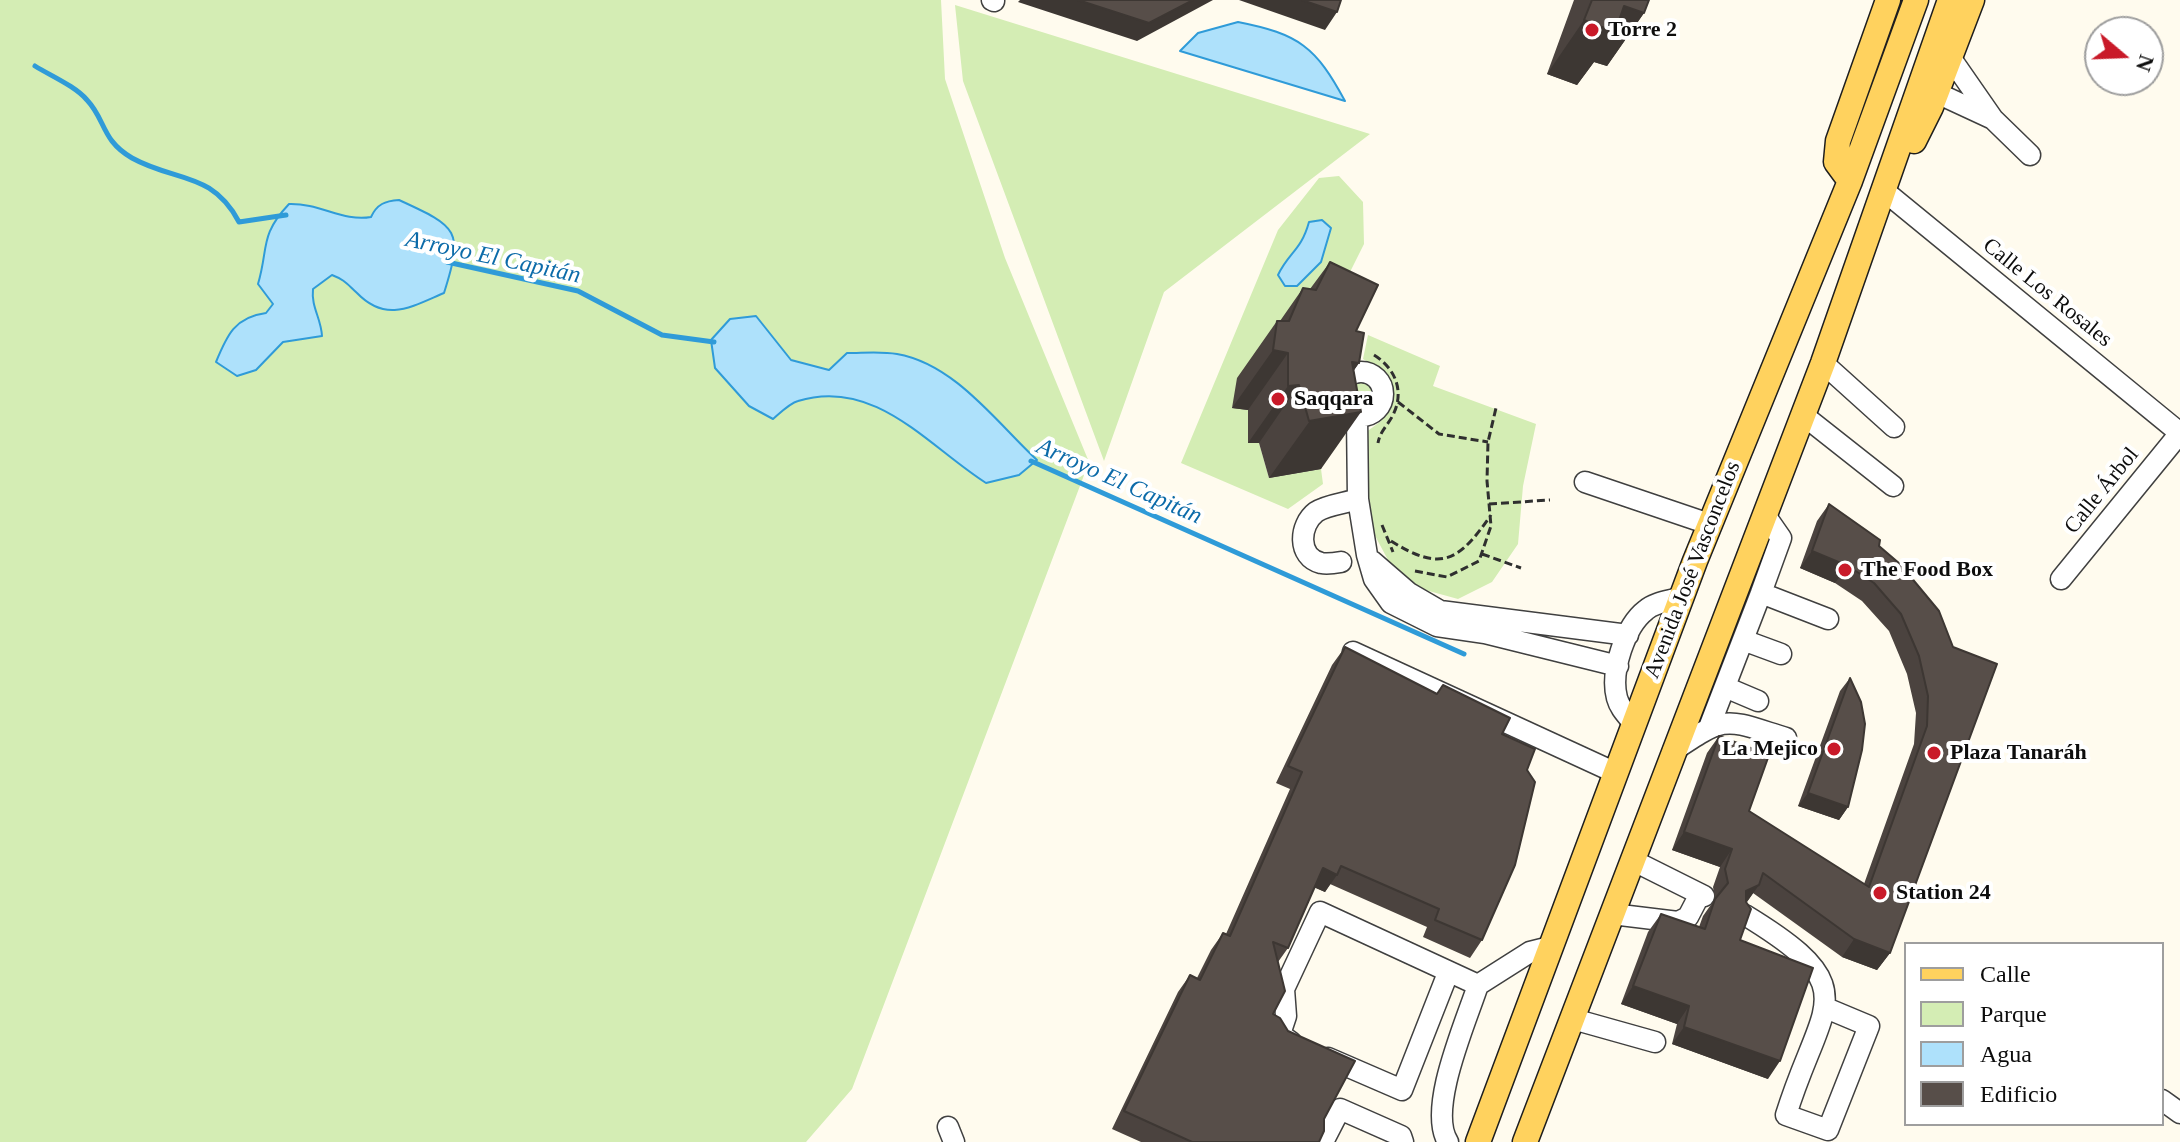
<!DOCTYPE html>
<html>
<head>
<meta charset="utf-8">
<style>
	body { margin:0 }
	#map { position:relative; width:2180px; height:1142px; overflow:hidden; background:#fffbee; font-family:Georgia,serif }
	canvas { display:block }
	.legend { position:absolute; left:1904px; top:942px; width:260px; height:184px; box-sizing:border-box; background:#fff; border:2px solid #9e9e9e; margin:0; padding:10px 14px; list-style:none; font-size:24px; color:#0d0d0d }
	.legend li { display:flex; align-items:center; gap:16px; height:40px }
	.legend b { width:40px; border:2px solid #9e9e9e }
	.north { position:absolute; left:2084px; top:16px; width:80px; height:80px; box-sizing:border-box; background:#fff; border:2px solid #9e9e9e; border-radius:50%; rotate:109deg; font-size:22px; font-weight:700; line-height:32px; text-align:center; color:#0d0d0d }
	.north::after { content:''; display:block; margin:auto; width:28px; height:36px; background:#c91a29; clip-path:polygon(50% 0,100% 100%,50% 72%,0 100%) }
</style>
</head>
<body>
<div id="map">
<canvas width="2180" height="1142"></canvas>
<ul class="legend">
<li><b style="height:10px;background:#ffd25e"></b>Calle</li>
<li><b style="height:22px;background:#d4edb4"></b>Parque</li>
<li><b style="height:22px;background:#aee1fb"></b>Agua</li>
<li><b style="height:22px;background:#574e49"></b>Edificio</li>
</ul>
<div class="north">N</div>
</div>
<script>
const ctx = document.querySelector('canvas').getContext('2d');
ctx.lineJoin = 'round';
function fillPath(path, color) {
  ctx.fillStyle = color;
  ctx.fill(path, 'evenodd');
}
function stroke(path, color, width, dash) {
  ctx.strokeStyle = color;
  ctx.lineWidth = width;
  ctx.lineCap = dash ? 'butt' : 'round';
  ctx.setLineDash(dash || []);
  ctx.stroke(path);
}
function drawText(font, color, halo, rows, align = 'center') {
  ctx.font = font + ' Georgia,serif';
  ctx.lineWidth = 8;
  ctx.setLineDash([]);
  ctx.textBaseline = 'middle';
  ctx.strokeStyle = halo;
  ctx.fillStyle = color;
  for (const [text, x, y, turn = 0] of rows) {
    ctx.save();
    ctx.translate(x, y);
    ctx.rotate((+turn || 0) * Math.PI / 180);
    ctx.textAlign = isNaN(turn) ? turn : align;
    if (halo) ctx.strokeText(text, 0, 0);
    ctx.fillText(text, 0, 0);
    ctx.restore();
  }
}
const green = new Path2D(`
	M 0,0 L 941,0 L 945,79 L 1005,258 L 1089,462 L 852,1089 L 806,1142 L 0,1142 Z
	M 955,5 L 1370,134 L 1164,292 L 1104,461 L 963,81 Z
	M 1339,176 L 1363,202 L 1364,244 L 1350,272 L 1232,407 L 1248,410 L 1248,443 L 1259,443 L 1269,478 L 1321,469 L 1323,484 L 1288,509 L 1181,463 L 1278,230 L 1319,178 Z
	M 1368,335 L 1440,366 L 1433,386 L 1536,424 L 1523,486 L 1518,544 L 1492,582 L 1458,599 L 1418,588 L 1388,560 L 1365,517 L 1365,433 L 1381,421 L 1392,389 L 1383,371 L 1363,359 Z
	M 1364,379 C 1375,385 1378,394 1372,405 L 1359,410 L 1354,380 Z`);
const water = new Path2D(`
	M 1238,22 C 1299,34 1316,47 1345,101 L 1180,51 L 1198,33 Z
	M 399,200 C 458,227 464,230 444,293 C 411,307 386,323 357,293 C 347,284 345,280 332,275 L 313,289 C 311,307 321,318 322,336 L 283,342 L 256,370 L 237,376 L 216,362 C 227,335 235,317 266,313 L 273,304 L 258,284 C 269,247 259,236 289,204 C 320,203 343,222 371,217 C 377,204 385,201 399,200 Z
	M 1322,220 L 1331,228 L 1321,262 L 1297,286 L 1285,286 L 1278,275 C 1289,252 1301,251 1309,222 Z
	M 756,316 L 791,360 L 829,370 L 847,353 C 863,353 881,351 897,354 C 955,364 997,423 1037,460 L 1019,475 L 986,483 C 929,447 875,377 798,401 C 790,403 780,413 773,419 L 749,406 L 715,368 L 711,340 L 730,319 Z`);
const stream = new Path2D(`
	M 35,66 C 51,76 75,86 87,100 C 106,120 101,140 132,158 C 175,182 212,171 239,222 L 286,215
	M 447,262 L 578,291 L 662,335 L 714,342
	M 1031,461 L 1464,654`);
const path = new Path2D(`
	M 1374,355 C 1395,368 1405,391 1393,415 C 1388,425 1380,431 1378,443
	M 1398,402 L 1439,434 L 1488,442
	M 1489,504 L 1550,500
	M 1382,525 L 1393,552
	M 1391,541 C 1442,573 1459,561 1491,515
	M 1482,554 L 1521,568
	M 1415,571 L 1447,577 L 1479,561 L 1491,526 L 1487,481 L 1488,442 L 1496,408`);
const minor = new Path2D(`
	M 992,0 L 994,1
	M 1943,47 L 1993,119 L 2030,155
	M 1924,87 L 1993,119
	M 1883,190 L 2180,433
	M 1823,363 L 1894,427
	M1339 394a22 22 0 1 1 44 0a22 22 0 1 1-44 0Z
	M 1803,415 L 1893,486
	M 1357,416 L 1358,499 L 1367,555 L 1374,579 L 1391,603 L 1437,626 L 1485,633 L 1618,666
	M 1585,482 L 1709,524
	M 1765,515 L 1781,538 L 1761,593 L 1828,619
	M 1372,561 L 1409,593 L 1440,611 L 1628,635
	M 1341,562 C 1335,563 1327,564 1321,563 C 1297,557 1299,525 1316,512 C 1326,505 1346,503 1358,499
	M 2061,579 L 2180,433
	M 1743,640 L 1781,654
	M 1353,652 L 1616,773
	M 1725,687 L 1758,701
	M 1634,724 C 1627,715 1620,709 1617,698 C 1610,672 1625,626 1646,610 C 1655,602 1671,601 1682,597
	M 1710,725 L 1761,593
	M 1673,751 C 1728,714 1724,719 1786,738
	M 1632,860 L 1704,896
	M 1612,914 L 1678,922 L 1688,917 L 1700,894
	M 1745,915 C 1868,990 1821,1001 1786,1115 L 1828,1130 L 1869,1026 L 1826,1008
	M 1573,1019 L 1655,1042
	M 1291,1042 L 1280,1034 L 1286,1016 L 1284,989 L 1320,912 L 1478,985
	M 1328,1058 L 1402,1090 L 1448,973
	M 2162,1100 L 2180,1113
	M 948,1127 L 954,1142
	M 1323,1142 L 1340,1109 L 1401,1136 L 1403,1142
	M 1448,1142 C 1427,1109 1466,1022 1478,985 L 1530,952 L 1550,947`);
const major = new Path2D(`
	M 1914,141 L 1931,107 L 1972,0
	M 1850,181 L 1836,162 L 1838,141 L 1888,0
	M 1478,1142 L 1695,561 L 1850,181 L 1916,0
	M 1525,1142 L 1823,363 L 1950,0`);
const wall = new Path2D(`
	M 1574,0 L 1649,0 L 1644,13 L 1607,66 L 1594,62 L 1577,85 L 1547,74 Z
	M 1330,262 L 1356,331 L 1359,363 L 1354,370 L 1321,469 L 1269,478 L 1259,443 L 1248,443 L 1248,410 L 1232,408 L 1237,378 L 1277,321 L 1280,321 L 1303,288 L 1310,289 Z
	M 1829,504 L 1879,546 L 1953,647 L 1890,953 L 1877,970 L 1842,957 L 1753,893 L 1746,903 L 1740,940 L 1768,1079 L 1672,1044 L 1677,1024 L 1621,1004 L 1648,932 L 1661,914 L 1699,927 L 1703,916 L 1715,899 L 1713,887 L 1720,867 L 1672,850 L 1707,753 L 1719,736 L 1749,811 L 1864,884 L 1914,744 L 1916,713 L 1907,674 L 1889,631 L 1862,601 L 1835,583 L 1800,568 L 1817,521 Z
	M 1345,647 L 1502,734 L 1527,770 L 1482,940 L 1470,958 L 1423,937 L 1427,927 L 1330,884 L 1325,892 L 1314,887 L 1288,948 L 1278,962 L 1273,1014 L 1324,1119 L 1319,1142 L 1141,1142 L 1112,1129 L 1178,992 L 1190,975 L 1197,978 L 1211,950 L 1223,933 L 1226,934 L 1290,789 L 1276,783 L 1332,665 Z
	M 1850,678 L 1848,807 L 1839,820 L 1798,806 L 1840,691 Z`);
const shadedWall = new Path2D(`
	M 1020,0 L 1213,0 L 1137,41 L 1018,2 Z
	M 1239,0 L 1302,0 L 1337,12 L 1325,30 Z
	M 1624,6 L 1644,13 L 1607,66 L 1594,62 L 1577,85 L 1547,74 L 1584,20 Z
	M 1273,350 L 1288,353 L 1248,410 L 1232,408 Z
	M 1352,362 L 1359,363 L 1320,419 L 1361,412 L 1321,469 L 1269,478 Z
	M 1299,385 L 1259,443 L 1248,443 L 1288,386 Z
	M 1812,551 L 1848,566 L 1835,583 L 1800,568 Z
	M 1808,793 L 1848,807 L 1839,820 L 1798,806 Z
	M 1684,832 L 1732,849 L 1720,867 L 1672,850 Z
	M 1323,868 L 1337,875 L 1325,892 L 1311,886 Z
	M 1759,885 L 1747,902 L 1734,909 L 1746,891 Z
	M 1854,939 L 1890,953 L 1877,970 L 1842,957 Z
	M 1633,986 L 1689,1006 L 1677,1024 L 1621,1004 Z
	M 1684,1027 L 1780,1061 L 1768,1079 L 1672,1044 Z`);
const building = new Path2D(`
	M 1078,0 L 1193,0 L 1149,23 Z
	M 1302,0 L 1341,0 L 1337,12 Z
	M 1592,0 L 1649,0 L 1644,13 L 1624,6 L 1615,32 L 1584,20 Z
	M 1330,262 L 1378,285 L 1356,331 L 1364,333 L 1359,363 L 1352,362 L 1361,412 L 1309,421 L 1299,385 L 1288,386 L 1288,353 L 1273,350 L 1277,321 L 1289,321 L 1303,288 L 1316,290 Z
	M 1829,504 L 1880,540 L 1879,546 L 1900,564 L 1939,611 L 1953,647 L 1997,664 L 1890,953 L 1854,939 L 1763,873 L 1759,885 L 1746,891 L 1746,902 L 1751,909 L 1740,940 L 1813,968 L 1780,1061 L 1684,1027 L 1689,1006 L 1633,986 L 1661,914 L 1705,929 L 1715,899 L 1728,883 L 1725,869 L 1732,849 L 1684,832 L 1719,736 L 1769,755 L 1749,811 L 1869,887 L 1927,726 L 1928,696 L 1919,656 L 1901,614 L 1874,583 L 1848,566 L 1812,551 Z
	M 1345,647 L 1437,694 L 1443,685 L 1510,718 L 1502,734 L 1535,749 L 1527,770 L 1535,782 L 1515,865 L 1482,940 L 1435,920 L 1439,909 L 1341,866 L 1337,875 L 1323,868 L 1288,948 L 1273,942 L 1285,991 L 1273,1014 L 1280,1018 L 1288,1031 L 1355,1061 L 1324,1119 L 1324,1131 L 1319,1142 L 1192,1142 L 1124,1111 L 1190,975 L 1200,980 L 1223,933 L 1230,936 L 1302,772 L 1288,766 Z
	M 1850,678 L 1861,702 L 1865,724 L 1862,750 L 1848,807 L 1808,793 Z`);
const markers = [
	[1592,30,8,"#c91a29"],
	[1278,399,8,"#c91a29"],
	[1845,570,8,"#c91a29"],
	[1834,749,8,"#c91a29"],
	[1934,753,8,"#c91a29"],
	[1880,893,8,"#c91a29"]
];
const poiNames = [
	["Torre 2",1608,30],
	["Saqqara",1294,399],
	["The Food Box",1861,570],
	["La Mejico",1818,749,"right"],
	["Plaza Tanaráh",1950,753],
	["Station 24",1896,893]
];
const streetNames = [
	["Calle Los Rosales",2047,293,39],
	["Calle Árbol",2102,491,-51],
	["Avenida José Vasconcelos",1693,570,-69]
];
const waterNames = [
	["Arroyo El Capitán",493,258,12],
	["Arroyo El Capitán",1119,482,24]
];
fillPath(green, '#d4edb4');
fillPath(water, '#aee1fb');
stroke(water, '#2f9bd8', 2);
stroke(stream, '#2f9bd8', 5);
stroke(minor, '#404040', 23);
stroke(major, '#1e1e1e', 27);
stroke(path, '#2f2f2f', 3, [8, 4]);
stroke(minor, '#fff', 20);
stroke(major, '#ffd25e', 24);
fillPath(wall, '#4b433f');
fillPath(shadedWall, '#3d3733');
fillPath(building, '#574e49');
stroke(building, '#3d3733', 2);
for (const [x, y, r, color] of markers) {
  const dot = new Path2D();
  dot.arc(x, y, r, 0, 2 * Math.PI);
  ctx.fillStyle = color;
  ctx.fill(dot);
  stroke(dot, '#fff', 3);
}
drawText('bold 22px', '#0d0d0d', '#fff', poiNames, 'left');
drawText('22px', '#0d0d0d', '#fff', streetNames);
drawText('italic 24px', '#0c6ba9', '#fff', waterNames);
</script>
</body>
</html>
